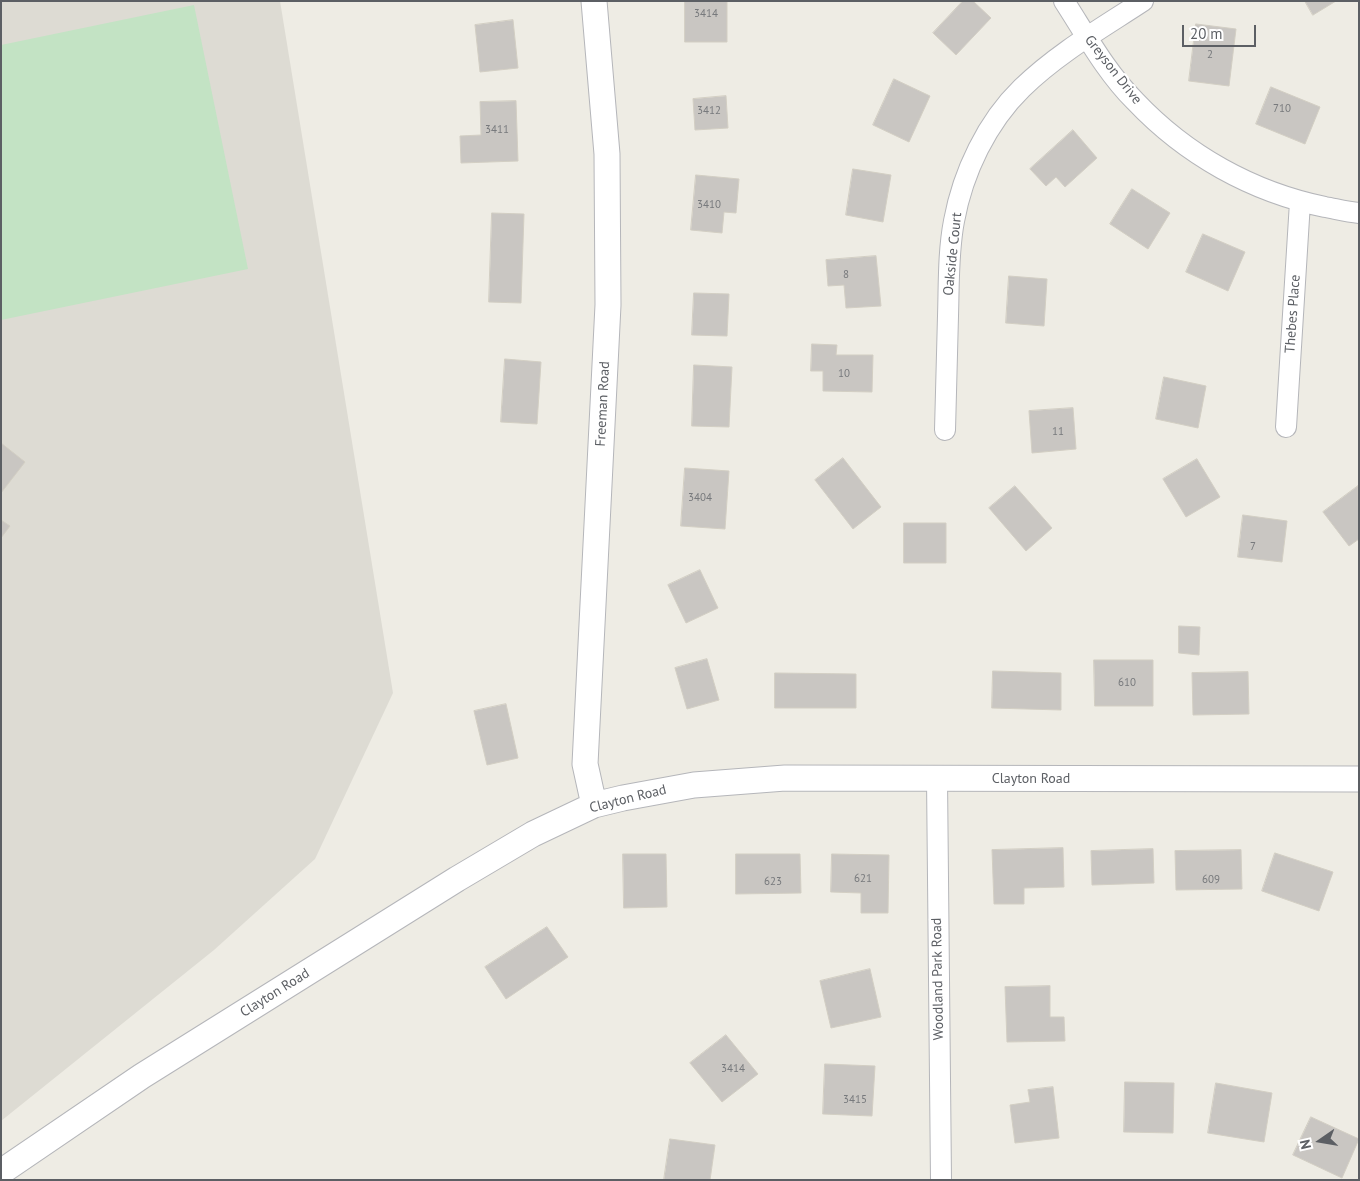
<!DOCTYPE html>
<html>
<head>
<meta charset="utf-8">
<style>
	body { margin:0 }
	#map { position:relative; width:1360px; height:1181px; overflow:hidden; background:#eeece4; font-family:"PT Sans",sans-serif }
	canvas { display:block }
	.frame { position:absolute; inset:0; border:2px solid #5c5f64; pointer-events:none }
	.north { position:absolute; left:1295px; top:1116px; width:50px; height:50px; -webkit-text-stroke:4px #fff; paint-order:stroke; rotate:257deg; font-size:14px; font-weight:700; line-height:20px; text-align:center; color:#5c5f64 }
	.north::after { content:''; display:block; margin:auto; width:18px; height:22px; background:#5c5f64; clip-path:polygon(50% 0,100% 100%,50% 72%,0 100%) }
	.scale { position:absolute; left:1182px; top:25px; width:74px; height:22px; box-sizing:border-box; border:2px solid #5c5f64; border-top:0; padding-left:6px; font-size:15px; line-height:18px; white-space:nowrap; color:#5c5f64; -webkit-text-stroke:4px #fff; paint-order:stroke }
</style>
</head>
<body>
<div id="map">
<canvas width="1360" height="1181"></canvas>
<div class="frame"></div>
<div class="north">N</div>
<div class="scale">20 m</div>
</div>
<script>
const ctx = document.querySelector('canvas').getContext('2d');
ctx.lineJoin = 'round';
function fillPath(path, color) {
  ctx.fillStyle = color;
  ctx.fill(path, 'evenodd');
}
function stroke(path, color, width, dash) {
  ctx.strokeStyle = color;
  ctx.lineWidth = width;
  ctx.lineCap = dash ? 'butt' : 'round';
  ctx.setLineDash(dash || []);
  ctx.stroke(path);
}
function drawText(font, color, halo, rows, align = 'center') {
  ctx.font = font + ' "PT Sans",sans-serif';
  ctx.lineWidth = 4.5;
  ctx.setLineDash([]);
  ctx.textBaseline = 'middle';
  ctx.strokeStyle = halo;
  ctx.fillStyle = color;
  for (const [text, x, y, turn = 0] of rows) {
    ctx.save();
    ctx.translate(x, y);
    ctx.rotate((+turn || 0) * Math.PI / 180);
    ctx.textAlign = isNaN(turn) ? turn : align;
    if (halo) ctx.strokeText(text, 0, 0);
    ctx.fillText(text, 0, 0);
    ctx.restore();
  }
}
const education = new Path2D(`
	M 1,1 L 280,1 L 393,693 L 315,859 L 214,950 L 1,1121 Z`);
const green = new Path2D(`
	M 194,5 L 248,269 L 1,320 L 1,45 Z`);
const building = new Path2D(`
	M 685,1 L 727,1 L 727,42 L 685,42 Z
	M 963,1 L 973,1 L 991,18 L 956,55 L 933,33 Z
	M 1305,1 L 1336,1 L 1313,15 Z
	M 513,20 L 518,68 L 480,72 L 475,25 Z
	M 1196,24 L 1236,29 L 1229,86 L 1189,81 Z
	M 894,79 L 930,96 L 909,142 L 873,125 Z
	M 1271,87 L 1320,107 L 1305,144 L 1256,124 Z
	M 726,96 L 728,128 L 695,130 L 693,99 Z
	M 516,101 L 518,161 L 461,163 L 460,136 L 481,135 L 480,102 Z
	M 1073,130 L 1097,158 L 1065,187 L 1056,177 L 1046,186 L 1030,169 Z
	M 853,169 L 891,175 L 883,222 L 846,215 Z
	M 696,175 L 739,179 L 736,213 L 724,212 L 722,233 L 691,230 Z
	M 1132,189 L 1170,213 L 1148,249 L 1110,224 Z
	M 492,213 L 524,214 L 521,303 L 489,302 Z
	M 1203,234 L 1245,252 L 1228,291 L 1186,272 Z
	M 876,256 L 881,306 L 846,308 L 844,285 L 828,286 L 826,260 Z
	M 1009,276 L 1047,279 L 1044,326 L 1006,323 Z
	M 694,293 L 729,294 L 727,336 L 692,335 Z
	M 812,344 L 837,345 L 836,355 L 873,355 L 872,392 L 823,391 L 823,371 L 811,371 Z
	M 505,359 L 541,362 L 537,424 L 501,422 Z
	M 694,365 L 732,367 L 729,427 L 692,426 Z
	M 1164,377 L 1206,386 L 1198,428 L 1156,419 Z
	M 1073,408 L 1076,449 L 1032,453 L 1029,411 Z
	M 1,443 L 25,462 L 1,493 Z
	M 843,458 L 881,507 L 853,529 L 815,480 Z
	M 1197,459 L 1220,497 L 1186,517 L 1163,479 Z
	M 685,468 L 729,471 L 725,529 L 681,526 Z
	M 1015,486 L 1052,528 L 1026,551 L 989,508 Z
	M 1358,486 L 1359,539 L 1349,546 L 1323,512 Z
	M 1243,515 L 1287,521 L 1282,562 L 1238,557 Z
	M 1,520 L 10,526 L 1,538 Z
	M 904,523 L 946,523 L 946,563 L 904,563 Z
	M 700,570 L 718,608 L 686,623 L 668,585 Z
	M 1179,626 L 1200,627 L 1199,655 L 1179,653 Z
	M 707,659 L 719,700 L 687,709 L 675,668 Z
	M 1094,660 L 1153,660 L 1153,706 L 1095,706 Z
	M 993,671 L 1061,673 L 1061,710 L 992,708 Z
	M 1248,672 L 1249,714 L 1193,715 L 1192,673 Z
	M 775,673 L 856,674 L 856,708 L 775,708 Z
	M 506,704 L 518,758 L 487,765 L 474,711 Z
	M 1063,848 L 1064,887 L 1024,888 L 1024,904 L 994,904 L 992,850 Z
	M 1153,849 L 1154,883 L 1092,885 L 1091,851 Z
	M 1241,850 L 1242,889 L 1176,890 L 1175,851 Z
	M 1275,853 L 1333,872 L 1319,911 L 1262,891 Z
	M 623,854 L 666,854 L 667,907 L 624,908 Z
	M 736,854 L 800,854 L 801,893 L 736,894 Z
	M 832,854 L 889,855 L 888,913 L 861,913 L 861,893 L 831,892 Z
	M 547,927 L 568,957 L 506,999 L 485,967 Z
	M 870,969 L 881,1017 L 831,1028 L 820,981 Z
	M 1050,986 L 1050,1017 L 1064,1017 L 1065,1041 L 1007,1042 L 1005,987 Z
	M 726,1035 L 758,1074 L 722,1102 L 690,1063 Z
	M 825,1064 L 875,1066 L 872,1116 L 823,1114 Z
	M 1125,1082 L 1174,1083 L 1173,1133 L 1124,1132 Z
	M 1216,1083 L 1272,1093 L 1264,1142 L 1208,1133 Z
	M 1053,1087 L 1059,1138 L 1015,1143 L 1010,1105 L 1030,1102 L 1028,1090 Z
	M 1311,1117 L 1359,1139 L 1342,1178 L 1293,1155 Z
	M 670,1139 L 715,1145 L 710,1180 L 664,1180 Z`);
const minor = new Path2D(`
	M 1064,1 C 1086,35 1106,72 1135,101 C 1186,155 1252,192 1325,207 C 1336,209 1347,212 1359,213
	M 1286,427 L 1300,202
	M 945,430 C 946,392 947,354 948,316 C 949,285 948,252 954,221 C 963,172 987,122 1022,88 C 1058,53 1102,28 1143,1
	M 937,778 L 941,1180`);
const tertiary = new Path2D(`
	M 594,805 L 585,764 L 608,305 L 607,154 L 594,1
	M 1,1172 L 142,1076 L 457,879 L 533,834 L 594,805 L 623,798 L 694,785 L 785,778 L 1359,779`);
const numberNames = [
	["3414",706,14],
	["2",1210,55],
	["710",1282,109],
	["3412",709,111],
	["3411",497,130],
	["3410",709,205],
	["8",846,275],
	["10",844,374],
	["11",1058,432],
	["3404",700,498],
	["7",1253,547],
	["610",1127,683],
	["621",863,879],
	["609",1211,880],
	["623",773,882],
	["3414",733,1069],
	["3415",855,1100]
];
const streetNames = [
	["Greyson Drive",1113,70,52],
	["Oakside Court",953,254,-84],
	["Thebes Place",1293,314,-86],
	["Freeman Road",603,404,-87],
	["Clayton Road",1031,779],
	["Clayton Road",628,799,-14],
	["Woodland Park Road",938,979,-91],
	["Clayton Road",275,993,-32]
];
fillPath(education, '#dddbd3');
fillPath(green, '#c3e3c4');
fillPath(building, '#c9c6c2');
stroke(building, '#d2cec3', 1);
stroke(minor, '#b5b6ba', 22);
stroke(tertiary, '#b5b6ba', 27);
stroke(minor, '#fff', 20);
stroke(tertiary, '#fff', 25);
drawText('11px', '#77797c', null, numberNames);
drawText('14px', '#5c5f64', '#fff', streetNames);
</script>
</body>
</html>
